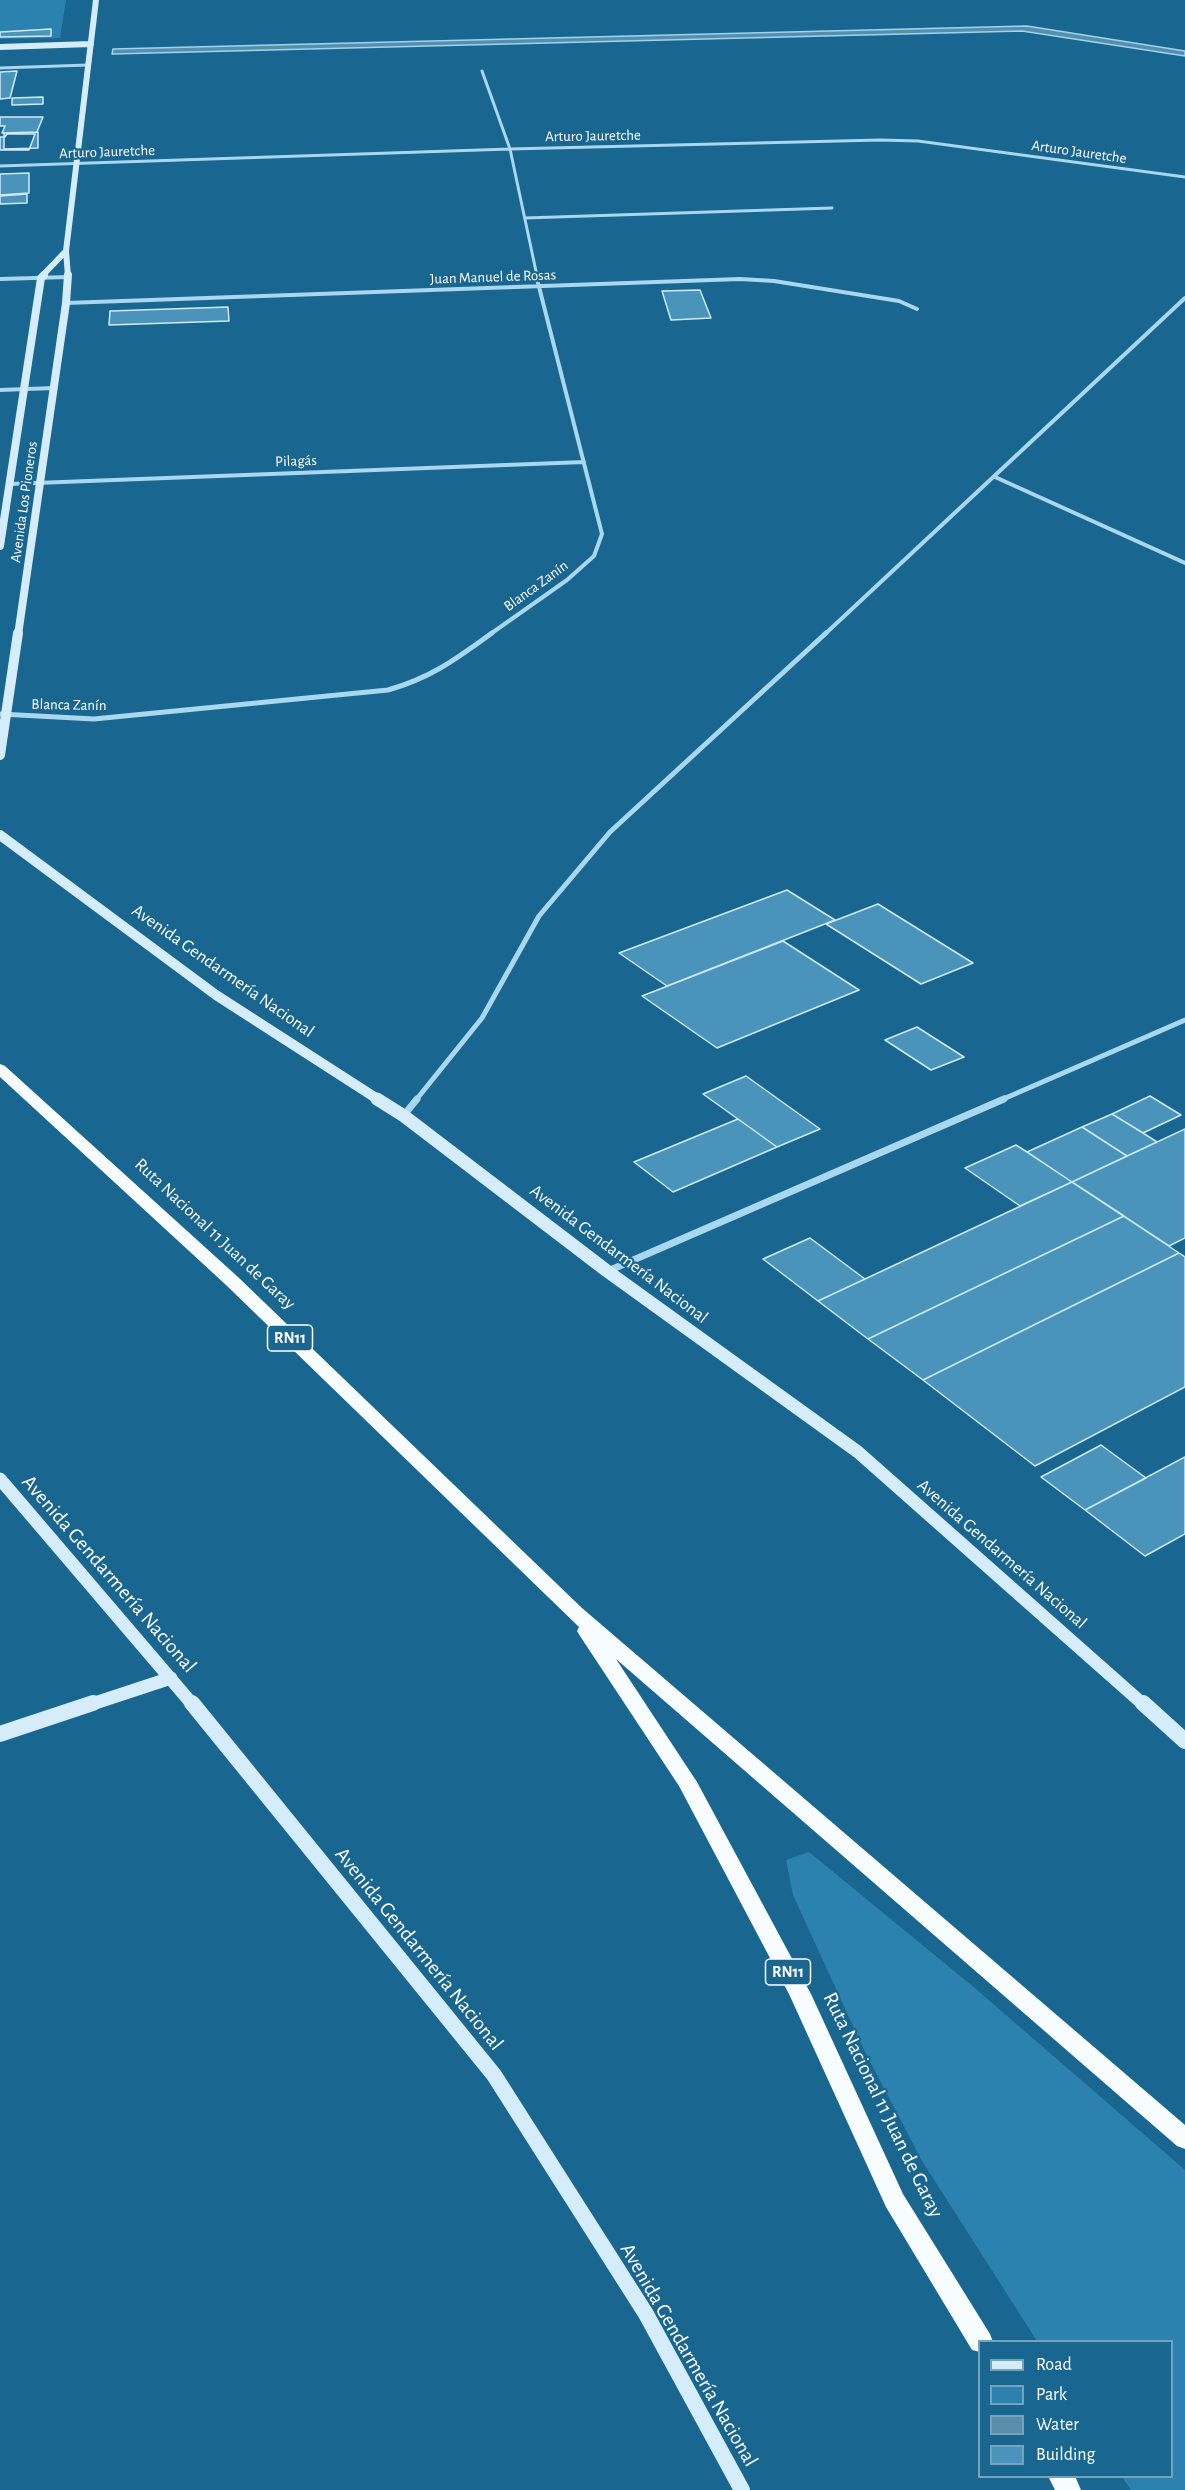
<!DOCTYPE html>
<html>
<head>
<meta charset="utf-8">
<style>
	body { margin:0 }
	#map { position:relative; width:1185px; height:2490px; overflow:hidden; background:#196690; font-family:"Alegreya Sans",sans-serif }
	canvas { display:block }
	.legend { position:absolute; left:978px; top:2340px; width:195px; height:138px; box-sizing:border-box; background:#196690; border:2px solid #75a3bc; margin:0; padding:8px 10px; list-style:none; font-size:18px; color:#fff }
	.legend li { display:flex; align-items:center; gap:12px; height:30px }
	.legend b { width:30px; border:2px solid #75a3bc }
</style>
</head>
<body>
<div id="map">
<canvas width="1185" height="2490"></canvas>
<ul class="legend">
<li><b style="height:8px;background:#d5edfa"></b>Road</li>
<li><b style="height:16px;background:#2c82ae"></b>Park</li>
<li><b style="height:16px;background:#598daa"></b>Water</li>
<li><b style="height:16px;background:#4a94bb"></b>Building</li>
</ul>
</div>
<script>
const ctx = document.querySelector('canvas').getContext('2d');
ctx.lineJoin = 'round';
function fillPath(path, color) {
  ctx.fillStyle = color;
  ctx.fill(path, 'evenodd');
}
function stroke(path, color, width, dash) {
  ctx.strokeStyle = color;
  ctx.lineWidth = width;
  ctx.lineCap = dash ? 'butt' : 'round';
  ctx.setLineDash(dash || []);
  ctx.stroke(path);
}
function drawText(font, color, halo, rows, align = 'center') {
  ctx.font = font + ' "Alegreya Sans",sans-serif';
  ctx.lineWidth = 4.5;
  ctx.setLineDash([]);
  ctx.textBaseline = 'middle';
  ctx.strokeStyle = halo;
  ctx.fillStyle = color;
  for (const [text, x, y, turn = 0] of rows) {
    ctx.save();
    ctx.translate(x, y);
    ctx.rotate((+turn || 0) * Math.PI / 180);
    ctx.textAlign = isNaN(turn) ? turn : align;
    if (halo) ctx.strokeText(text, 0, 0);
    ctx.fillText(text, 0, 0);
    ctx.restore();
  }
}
const green = new Path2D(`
	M 0,0 L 66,0 L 60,38 L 0,39 Z
	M 809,1852 L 976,1989 L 1185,2170 L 1185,2490 L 1131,2490 L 1122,2477 L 1172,2476 L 1172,2342 L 1037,2341 L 922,2161 L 864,2050 L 793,1895 L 786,1860 Z`);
const water = new Path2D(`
	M 1027,26 L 1185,51 L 1185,56 L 1022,31 L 112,54 L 113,49 Z`);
const building = new Path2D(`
	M 51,29 L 51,36 L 0,37 L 0,32 Z
	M 17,71 L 10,98 L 0,99 L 0,72 Z
	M 43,97 L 43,104 L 12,105 L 12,98 Z
	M 0,117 L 43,117 L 37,132 L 2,133 L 5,126 L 0,126 Z
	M 38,132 L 38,148 L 4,149 L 4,133 Z
	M 7,134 L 35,134 L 29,150 L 0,150 L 0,137 L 5,137 Z
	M 29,173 L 29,193 L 0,195 L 0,174 Z
	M 27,194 L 27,203 L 0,204 L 0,196 Z
	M 700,290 L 711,318 L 671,320 L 662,291 Z
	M 228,307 L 229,321 L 109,325 L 110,311 Z
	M 787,890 L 835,920 L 667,986 L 619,953 Z
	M 878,904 L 973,963 L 921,984 L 826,924 Z
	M 783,941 L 859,990 L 717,1048 L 642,996 Z
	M 917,1027 L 964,1057 L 931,1070 L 885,1040 Z
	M 746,1076 L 820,1129 L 777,1147 L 703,1094 Z
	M 1150,1096 L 1181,1115 L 1143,1133 L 1112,1114 Z
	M 1112,1114 L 1143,1133 L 1157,1142 L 1127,1156 L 1082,1127 Z
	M 738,1119 L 777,1147 L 673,1192 L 634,1162 Z
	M 1082,1127 L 1127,1156 L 1072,1182 L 1027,1152 Z
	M 1185,1129 L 1185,1238 L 1169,1246 L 1072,1182 Z
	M 1016,1145 L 1027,1152 L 1072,1182 L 1020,1206 L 965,1168 Z
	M 1072,1182 L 1124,1216 L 868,1339 L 818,1301 Z
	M 1124,1216 L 1179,1253 L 923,1380 L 868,1339 Z
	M 810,1238 L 865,1279 L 818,1301 L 763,1259 Z
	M 1179,1253 L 1185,1257 L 1185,1387 L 1035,1466 L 923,1380 Z
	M 1101,1445 L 1146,1478 L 1085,1510 L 1041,1477 Z
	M 1185,1457 L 1185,1534 L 1145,1556 L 1085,1510 Z`);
const minorFar3 = new Path2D(`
	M 0,68 L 88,65
	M 482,71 L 510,149 L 537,276
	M 0,166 L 510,149 L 880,140 L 918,141 L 1185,177
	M 525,218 L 832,208`);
const minorFar2 = new Path2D(`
	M 0,279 L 68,277
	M 66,303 L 740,279 L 774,281 L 899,301 L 917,309
	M 0,390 L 54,388
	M 995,477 L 1185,563
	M 10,484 L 584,462
	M 489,635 L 567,580 L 594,556 L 602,534 L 536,275
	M 824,635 L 1185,298`);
const minorFar1 = new Path2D(`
	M 0,714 L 94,719 L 388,690 C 431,678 456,659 492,633
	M 416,1100 L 482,1018 L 539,916 L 610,832 L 826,633
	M 1001,1100 L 1185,1020`);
const minor = new Path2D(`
	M 404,1115 L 417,1099
	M 608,1271 L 1004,1099`);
const secondaryFar4 = new Path2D(`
	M 0,47 L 91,44
	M 42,276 L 66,251
	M 68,276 L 66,251 L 96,0`);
const secondaryFar3 = new Path2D(`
	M 0,546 L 41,278 L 44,275
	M 18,635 L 66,303 L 68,275`);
const secondaryFar2 = new Path2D(`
	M 0,755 L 18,633
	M 0,835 L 216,995 L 379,1100`);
const secondaryFar1 = new Path2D(`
	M 377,1099 L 404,1116 L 607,1271 L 858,1452 L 1144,1705
	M 0,1479 L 193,1705
	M 89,1705 L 171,1678`);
const secondary = new Path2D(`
	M 192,1703 L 494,2075 L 646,2314 L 742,2490
	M 1143,1703 L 1185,1741
	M 0,1734 L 93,1703`);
const trunk = new Path2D(`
	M 0,1064 L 5,1066 L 238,1277 L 582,1608 L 1185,2125 L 1185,2149 L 1177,2146 L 616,1659 L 697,1782 L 811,1994 L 903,2194 L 990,2334 L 993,2342 L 980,2342 L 980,2352 L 972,2350 L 886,2207 L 789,1994 L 679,1786 L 580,1636 L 577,1631 L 579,1627 L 226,1285 L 0,1077 Z
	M 1048,2476 L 1075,2476 L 1081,2490 L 1055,2490 Z`);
const farStreetnames = [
	["Arturo Jauretche",593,136,-1],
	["Arturo Jauretche",107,152,-2],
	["Arturo Jauretche",1079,152,8],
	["Juan Manuel de Rosas",493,277,-2],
	["Pilagás",296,461,-2],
	["Avenida Los Pioneros",24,502,-82],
	["Blanca Zanín",536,586,-36],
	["Blanca Zanín",69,705,1]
];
const shields = [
	[290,1338,45],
	[788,1972,45]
];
const shieldNames = [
	["RN11",290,1338],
	["RN11",788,1972]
];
const streetNames = [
	["Avenida Gendarmería Nacional",223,971,35],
	["Ruta Nacional 11 Juan de Garay",215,1234,43],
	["Avenida Gendarmería Nacional",619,1254,37],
	["Avenida Gendarmería Nacional",1002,1554,41]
];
const nearStreetnames = [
	["Avenida Gendarmería Nacional",109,1574,49],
	["Avenida Gendarmería Nacional",419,1949,51],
	["Ruta Nacional 11 Juan de Garay",883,2105,64],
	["Avenida Gendarmería Nacional",689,2355,60]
];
fillPath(green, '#2c82ae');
fillPath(water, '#598daa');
stroke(water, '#9ad5f1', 1.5);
fillPath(building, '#4a94bb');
stroke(building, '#ceebfb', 1.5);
stroke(minorFar3, '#a8d7ef', 3);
stroke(minorFar2, '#a8d7ef', 4);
stroke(minorFar1, '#a8d7ef', 5);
stroke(minor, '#a8d7ef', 7);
stroke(secondaryFar4, '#d5edfa', 6);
stroke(secondaryFar3, '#d5edfa', 8);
stroke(secondaryFar2, '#d5edfa', 10);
stroke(secondaryFar1, '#d5edfa', 13);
stroke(secondary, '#d5edfa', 16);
fillPath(trunk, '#f7fcff');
drawText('15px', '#fff', '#196690', farStreetnames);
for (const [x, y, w] of shields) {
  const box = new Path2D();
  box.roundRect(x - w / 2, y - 13, w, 26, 4.5);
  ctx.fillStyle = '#196690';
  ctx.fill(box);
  stroke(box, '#fff', 1.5);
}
drawText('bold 16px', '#fff', null, shieldNames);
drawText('18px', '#fff', '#196690', streetNames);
drawText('21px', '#fff', '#196690', nearStreetnames);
</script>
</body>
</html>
